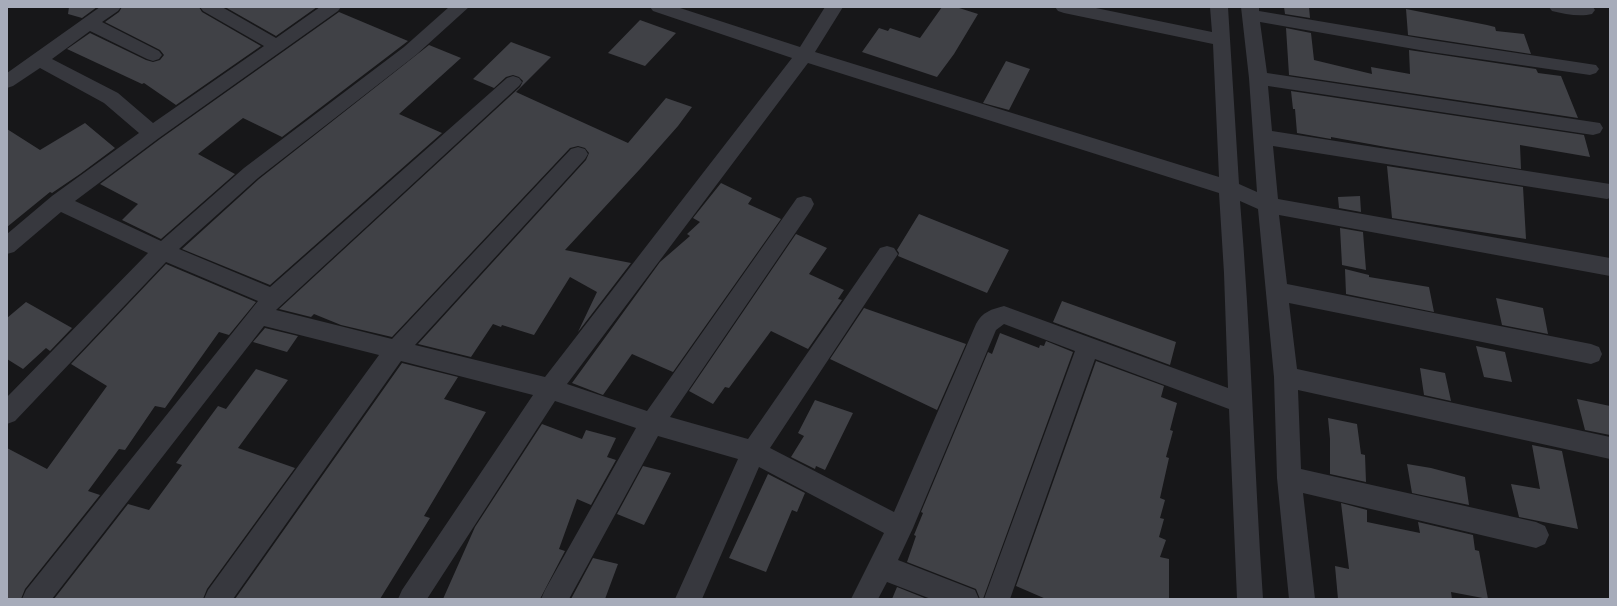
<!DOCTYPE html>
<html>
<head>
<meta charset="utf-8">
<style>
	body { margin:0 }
	#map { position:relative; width:1617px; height:606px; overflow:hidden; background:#171719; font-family:Jost,sans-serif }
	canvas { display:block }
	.frame { position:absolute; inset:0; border:8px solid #a7acba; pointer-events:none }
</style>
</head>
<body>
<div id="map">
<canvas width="1617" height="606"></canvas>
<div class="frame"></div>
</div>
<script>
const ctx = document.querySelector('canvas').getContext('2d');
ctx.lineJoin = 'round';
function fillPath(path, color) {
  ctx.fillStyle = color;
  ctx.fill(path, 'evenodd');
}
const building = new Path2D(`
	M 69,7 L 97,7 L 82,18 L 68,14 Z
	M 122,7 L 199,7 L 202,12 L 261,46 L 176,105 L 144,83 L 142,84 L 67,49 L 90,33 L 146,60 L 153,62 L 160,60 L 164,55 L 160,50 L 105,22 L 119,12 Z
	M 225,7 L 317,7 L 276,36 Z
	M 942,7 L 956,7 L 978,14 L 954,54 L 937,77 L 862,52 L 879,28 L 888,31 L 890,28 L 920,38 Z
	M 1284,7 L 1309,7 L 1310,18 L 1285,14 Z
	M 1406,9 L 1487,25 L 1495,27 L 1496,31 L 1524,34 L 1531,54 L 1408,35 Z
	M 339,12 L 408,41 L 282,137 L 243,118 L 198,154 L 235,174 L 161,239 L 122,220 L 138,204 L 100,184 L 160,139 Z
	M 640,20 L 676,33 L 645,66 L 608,53 Z
	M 1286,28 L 1311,33 L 1314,60 L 1372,74 L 1371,67 L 1410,74 L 1409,50 L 1536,69 L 1538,73 L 1561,76 L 1578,118 L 1289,75 Z
	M 511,42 L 551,57 L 516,92 L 628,143 L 666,98 L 692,107 L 678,126 L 640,169 L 565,250 L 631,263 L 578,332 L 597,292 L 570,277 L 534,335 L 502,325 L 501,327 L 493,324 L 471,357 L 418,344 L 586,160 L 589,153 L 585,148 L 578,146 L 570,148 L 392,337 L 341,325 L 314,314 L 311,317 L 279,309 L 520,87 L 523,81 L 519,77 L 513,75 L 506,77 L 494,88 L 473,79 Z
	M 429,45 L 461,58 L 399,114 L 442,133 L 270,285 L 182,249 L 259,179 Z
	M 1006,61 L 1030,69 L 1009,110 L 983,103 Z
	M 1291,91 L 1584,135 L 1590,157 L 1520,145 L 1521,169 L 1386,147 L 1331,137 L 1331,139 L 1297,133 L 1295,109 L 1293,109 Z
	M 85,123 L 115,148 L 80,174 L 52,193 L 50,192 L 7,227 L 7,129 L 40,150 Z
	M 1387,166 L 1523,187 L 1526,239 L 1392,218 Z
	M 721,183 L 752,198 L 748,204 L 781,219 L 673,372 L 632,354 L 603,395 L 572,383 L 660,262 L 690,236 L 687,234 L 700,222 L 693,218 Z
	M 1360,196 L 1361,212 L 1339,208 L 1338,197 Z
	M 919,214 L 1009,250 L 987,293 L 898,256 L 899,253 L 897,250 Z
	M 1340,228 L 1363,232 L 1366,270 L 1342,265 Z
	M 796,234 L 827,248 L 809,274 L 844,290 L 838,299 L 842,300 L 808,349 L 771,331 L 729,388 L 725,387 L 713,404 L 689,391 Z
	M 166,264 L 256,302 L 229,335 L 219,332 L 165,408 L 155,406 L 125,450 L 119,449 L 88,491 L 100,495 L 25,589 L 21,599 L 7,599 L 7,448 L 47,469 L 107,386 L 71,364 Z
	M 1345,269 L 1369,275 L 1369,277 L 1429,287 L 1434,312 L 1346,294 Z
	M 1496,298 L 1543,308 L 1548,334 L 1502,325 Z
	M 1062,301 L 1176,342 L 1170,365 L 1053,322 Z
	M 26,302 L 72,328 L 50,351 L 46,348 L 23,369 L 7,359 L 7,318 Z
	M 864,308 L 966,344 L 937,410 L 830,359 Z
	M 265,328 L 298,336 L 287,352 L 253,342 Z
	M 1000,333 L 1039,348 L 1040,345 L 1044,346 L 1046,341 L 1073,352 L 983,599 L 980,599 L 976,589 L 907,562 L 916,536 L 914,535 L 923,513 L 921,512 L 988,352 L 992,354 Z
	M 1476,346 L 1505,352 L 1512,382 L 1484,377 Z
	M 1096,361 L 1164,386 L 1161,397 L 1177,403 L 1170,430 L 1173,431 L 1166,457 L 1169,458 L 1160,498 L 1165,500 L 1160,518 L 1164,519 L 1159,537 L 1166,540 L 1160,557 L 1169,559 L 1169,599 L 1046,599 L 1016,586 Z
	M 402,363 L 458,377 L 444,399 L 486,412 L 424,516 L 430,518 L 380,599 L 235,599 Z
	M 1420,368 L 1445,373 L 1451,401 L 1424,395 Z
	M 256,369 L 288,380 L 238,448 L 295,468 L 207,589 L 203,599 L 54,599 L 128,504 L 149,510 L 182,465 L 176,463 L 218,406 L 226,409 Z
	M 1577,399 L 1610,406 L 1610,435 L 1585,430 Z
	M 815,400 L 853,413 L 825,470 L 816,466 L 815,469 L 791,457 L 804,436 L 798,433 Z
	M 1328,418 L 1357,424 L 1361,454 L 1365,455 L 1366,482 L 1330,474 L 1330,439 Z
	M 542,424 L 582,439 L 586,430 L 616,438 L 607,457 L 616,460 L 591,505 L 577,499 L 559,549 L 565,551 L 540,599 L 443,599 L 475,527 Z
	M 1532,445 L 1562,451 L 1578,529 L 1519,517 L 1511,484 L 1540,489 Z
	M 1407,464 L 1431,468 L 1465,477 L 1469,505 L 1412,493 Z
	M 643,466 L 671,473 L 644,525 L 617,514 Z
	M 768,474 L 805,493 L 797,512 L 792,510 L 766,572 L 729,558 Z
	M 1341,503 L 1367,510 L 1367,522 L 1420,533 L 1418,522 L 1473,535 L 1475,550 L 1479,551 L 1488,599 L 1451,592 L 1452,599 L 1338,599 L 1335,566 L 1349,569 Z
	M 593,558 L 618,564 L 605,599 L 571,599 Z
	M 897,587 L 927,599 L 892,599 Z`);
const minor = new Path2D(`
	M 100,7 L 121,7 L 118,11 L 102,22 L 159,51 L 162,55 L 159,59 L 153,61 L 147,59 L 90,31 L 52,59 L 118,93 L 153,123 L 264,46 L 203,11 L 200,7 L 222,7 L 276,38 L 320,7 L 341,7 L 338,11 L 159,138 L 75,201 L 161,241 L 244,168 L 404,47 L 449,7 L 469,7 L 416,55 L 258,178 L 179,249 L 270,287 L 507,78 L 513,76 L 519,78 L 522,82 L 519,86 L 276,310 L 392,339 L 571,149 L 578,147 L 585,149 L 588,154 L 585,159 L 415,345 L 545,377 L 792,58 L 653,11 L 650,7 L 677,7 L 800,47 L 825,7 L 843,7 L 815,52 L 1219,177 L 1213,44 L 1064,13 L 1058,11 L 1055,7 L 1091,7 L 1212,32 L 1210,7 L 1228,7 L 1239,184 L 1257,192 L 1249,78 L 1241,7 L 1259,7 L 1259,11 L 1431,40 L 1596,65 L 1599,69 L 1596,73 L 1590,75 L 1431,52 L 1260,22 L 1267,73 L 1600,123 L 1603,128 L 1600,133 L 1593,135 L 1268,86 L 1272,131 L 1610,184 L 1610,198 L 1607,199 L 1273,146 L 1278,199 L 1610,258 L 1610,276 L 1279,215 L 1287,284 L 1591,344 L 1599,347 L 1602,354 L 1599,361 L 1591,364 L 1289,303 L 1297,369 L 1610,437 L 1610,459 L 1298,390 L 1301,469 L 1536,522 L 1545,526 L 1549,535 L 1545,544 L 1536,548 L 1303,493 L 1315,599 L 1289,599 L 1277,478 L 1274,377 L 1258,209 L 1240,201 C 1251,334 1254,466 1263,599 L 1237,599 L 1229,409 L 1095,359 L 1010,599 L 984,599 L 1075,351 L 1004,324 L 996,330 L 913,528 L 898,560 L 975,590 L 979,599 L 931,599 L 887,582 L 878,599 L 851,599 L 884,533 L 759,467 L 702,599 L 675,599 L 738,459 L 658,436 L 569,599 L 541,599 L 545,590 L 636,428 L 555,401 L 427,599 L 398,599 L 402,590 L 533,395 L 401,361 L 233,599 L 204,599 L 208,590 L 379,355 L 264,326 L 52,599 L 22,599 L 26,590 L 258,301 L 166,262 L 15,421 L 7,424 L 7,397 L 148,253 L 61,212 L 14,252 L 7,254 L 7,234 L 52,196 L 139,133 L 104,103 L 40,68 L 13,86 L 7,88 L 7,73 ZM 808,63 L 1219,193 L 1224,273 L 1228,388 L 1004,306 C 992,309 982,312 976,324 L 894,512 L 770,448 L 894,260 L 898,254 L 894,248 L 887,246 L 880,248 L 748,439 L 670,417 L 811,210 L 814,204 L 811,198 L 804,196 L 797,198 L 647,411 L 567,384 Z
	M 1549,7 L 1593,7 L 1595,10 L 1592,14 C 1580,17 1564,14 1552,11 Z`);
fillPath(building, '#404146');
fillPath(minor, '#37383e');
</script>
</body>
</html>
